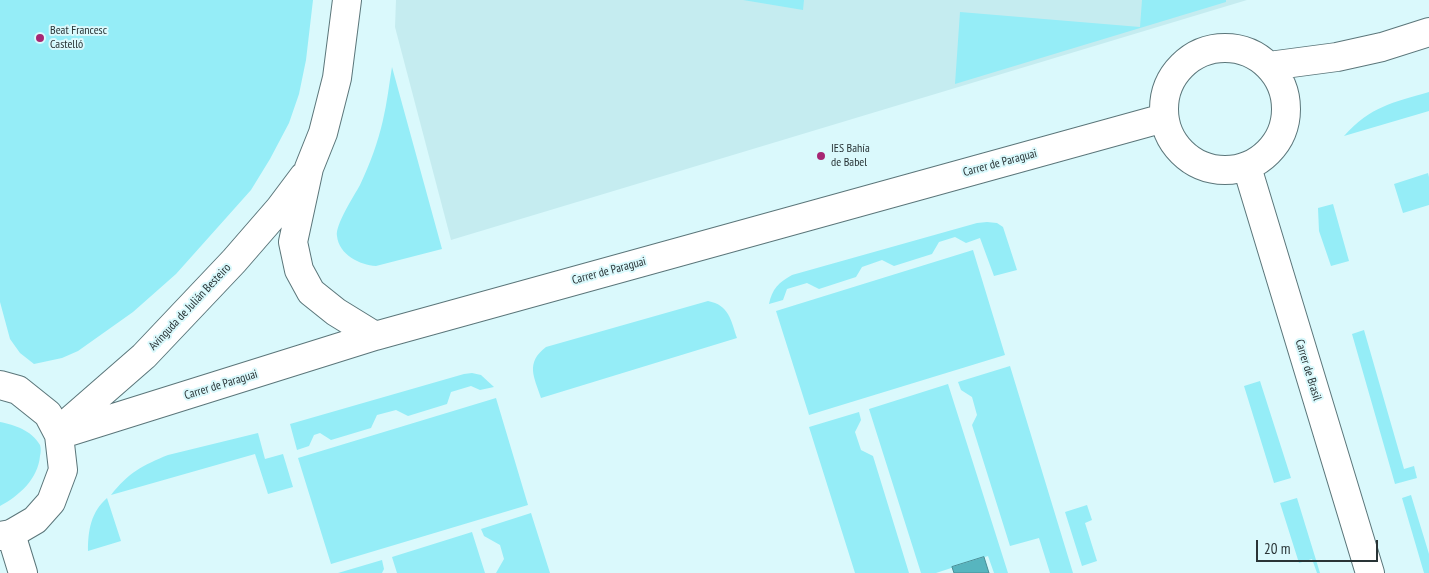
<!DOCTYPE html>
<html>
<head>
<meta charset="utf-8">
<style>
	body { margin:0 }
	#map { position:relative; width:1429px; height:573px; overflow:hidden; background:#daf9fc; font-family:"PT Sans Narrow",sans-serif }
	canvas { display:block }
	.scale { position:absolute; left:1256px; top:540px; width:122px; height:22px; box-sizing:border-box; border:2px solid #293436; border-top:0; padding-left:6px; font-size:15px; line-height:18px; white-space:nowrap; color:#293436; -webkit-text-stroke:4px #daf9fc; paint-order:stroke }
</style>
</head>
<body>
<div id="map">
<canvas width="1429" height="573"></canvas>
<div class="scale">20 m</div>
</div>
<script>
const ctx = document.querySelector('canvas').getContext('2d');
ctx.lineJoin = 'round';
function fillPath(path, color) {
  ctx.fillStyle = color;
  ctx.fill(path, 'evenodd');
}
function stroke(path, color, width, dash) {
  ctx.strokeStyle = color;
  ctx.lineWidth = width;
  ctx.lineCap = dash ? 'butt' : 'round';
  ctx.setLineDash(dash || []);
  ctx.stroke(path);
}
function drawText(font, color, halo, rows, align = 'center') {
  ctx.font = font + ' "PT Sans Narrow",sans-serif';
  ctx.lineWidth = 4;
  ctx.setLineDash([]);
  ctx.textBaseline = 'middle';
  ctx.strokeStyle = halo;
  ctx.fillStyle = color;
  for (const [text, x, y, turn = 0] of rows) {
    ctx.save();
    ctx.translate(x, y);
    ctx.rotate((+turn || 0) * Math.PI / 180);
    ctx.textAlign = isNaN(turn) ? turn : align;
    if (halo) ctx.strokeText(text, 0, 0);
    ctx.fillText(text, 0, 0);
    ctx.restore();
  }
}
const built = new Path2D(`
	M 396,0 L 1247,0 L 451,240 L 395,27 Z`);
const green = new Path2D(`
	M 0,0 L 313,0 L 306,60 L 299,94 L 289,123 L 270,159 L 251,190 L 176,274 L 133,312 L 78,351 L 62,358 L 34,364 L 20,353 L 10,339 L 0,302 Z
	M 743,0 L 804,0 L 803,10 Z
	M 1142,0 L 1226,0 L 1226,2 L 955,84 L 960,12 L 1140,27 Z
	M 392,67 L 442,249 L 376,266 C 360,265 339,255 337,236 C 335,225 354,196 360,185 C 370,164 378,142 383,120 C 387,103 389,85 392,67 Z
	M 1429,92 L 1429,111 L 1344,136 C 1371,106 1392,103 1429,92 Z
	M 1428,173 L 1429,177 L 1429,205 L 1403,213 L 1394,184 Z
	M 1333,204 L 1349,261 L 1331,266 L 1319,231 L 1318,208 Z
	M 987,222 L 997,223 L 1003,227 L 1017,270 L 994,276 L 980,238 L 966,243 L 955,237 L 939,242 L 932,254 L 894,266 L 882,260 L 862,267 L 856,277 L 819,289 L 807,283 L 787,289 L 783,300 L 769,304 C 772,289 779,282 792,275 L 977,223 Z
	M 973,250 L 1005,355 L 809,415 L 776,311 Z
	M 708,301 C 729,305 731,320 737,338 L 541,398 C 534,377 525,363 546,347 Z
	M 1364,330 L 1404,469 L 1414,466 L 1417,478 L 1395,484 L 1352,334 Z
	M 1010,366 L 1073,573 L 1050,573 L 1039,538 L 1010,546 L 972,425 L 977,415 L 972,397 L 961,390 L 958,382 Z
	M 472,373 L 481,375 L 494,387 L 480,390 L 471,386 L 451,392 L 447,404 L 408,416 L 396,410 L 377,415 L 371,428 L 331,440 L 320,433 L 314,435 L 309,446 L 297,450 L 290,424 L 464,374 Z
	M 1260,381 L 1291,478 L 1274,483 L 1244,386 Z
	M 948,384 L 1008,573 L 994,573 L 988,556 L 936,573 L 921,573 L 869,409 Z
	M 496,398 L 528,505 L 331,564 L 298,458 Z
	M 859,412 L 861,420 L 855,432 L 861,450 L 873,456 L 909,573 L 855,573 L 809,427 Z
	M 0,422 C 15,425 31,430 40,445 C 41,448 41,452 40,456 C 38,479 19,496 0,506 Z
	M 258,433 L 265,459 L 283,454 L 293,487 L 268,494 L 255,454 L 111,495 C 128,473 143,465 168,455 Z
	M 1411,495 L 1429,554 L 1429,573 L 1424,573 L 1402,498 Z
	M 107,498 L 121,541 L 88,551 C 88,530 91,512 107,498 Z
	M 1297,498 L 1320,573 L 1317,573 L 1312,559 L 1299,563 L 1280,503 Z
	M 1087,505 L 1092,520 L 1085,523 L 1097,561 L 1082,566 L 1065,512 Z
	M 531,513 L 550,573 L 496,573 L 504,559 L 500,545 L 484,536 L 481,529 Z
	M 472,532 L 485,573 L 397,573 L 392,557 Z
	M 382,560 L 384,569 L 382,573 L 338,573 Z`);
const water = new Path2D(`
	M 984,557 L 989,573 L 954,573 L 952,567 Z`);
const minor = new Path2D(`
	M 11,534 L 23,573`);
const tertiary = new Path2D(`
	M 347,0 L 337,78 L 323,133 L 309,168 L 293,242 L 299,270 L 311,292 L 336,312 L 375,336
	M1164 109a61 61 0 1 1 122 0a61 61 0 1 1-122 0Z
	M 1269,66 L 1337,57 L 1382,47 L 1429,32
	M 1247,167 L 1370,573
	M 0,385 L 18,390 L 48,414 L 59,435 L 63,470 L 51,502 L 35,520 L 11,534 L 0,536
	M 58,431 L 144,356 L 234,261 L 280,208 L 304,176
	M 59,435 L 375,336 L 1164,118`);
const markers = [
	[40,38,5,"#a72673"],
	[821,156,5,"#a72673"]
];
const poiNames = [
	["Beat Francesc",50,31],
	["Castelló",50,45],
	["IES Bahía",831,149],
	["de Babel",831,163]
];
const streetNames = [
	["Carrer de Paraguai",1000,163,-15],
	["Carrer de Paraguai",609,271,-15],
	["Avinguda de Julián Besteiro",190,307,-47],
	["Carrer de Brasil",1308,370,73],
	["Carrer de Paraguai",221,385,-17]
];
fillPath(built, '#c5ecf0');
fillPath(green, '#95edf7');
fillPath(water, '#57b5bf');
stroke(water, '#498e96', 1);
stroke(minor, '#5b767a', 30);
stroke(tertiary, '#5b767a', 30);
stroke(minor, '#fff', 28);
stroke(tertiary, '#fff', 28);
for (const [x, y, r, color] of markers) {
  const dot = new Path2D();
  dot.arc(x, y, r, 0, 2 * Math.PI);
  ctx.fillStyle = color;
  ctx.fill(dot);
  stroke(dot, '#daf9fc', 2);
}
drawText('12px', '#293436', '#daf9fc', poiNames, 'left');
drawText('12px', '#293436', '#daf9fc', streetNames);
</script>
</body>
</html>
